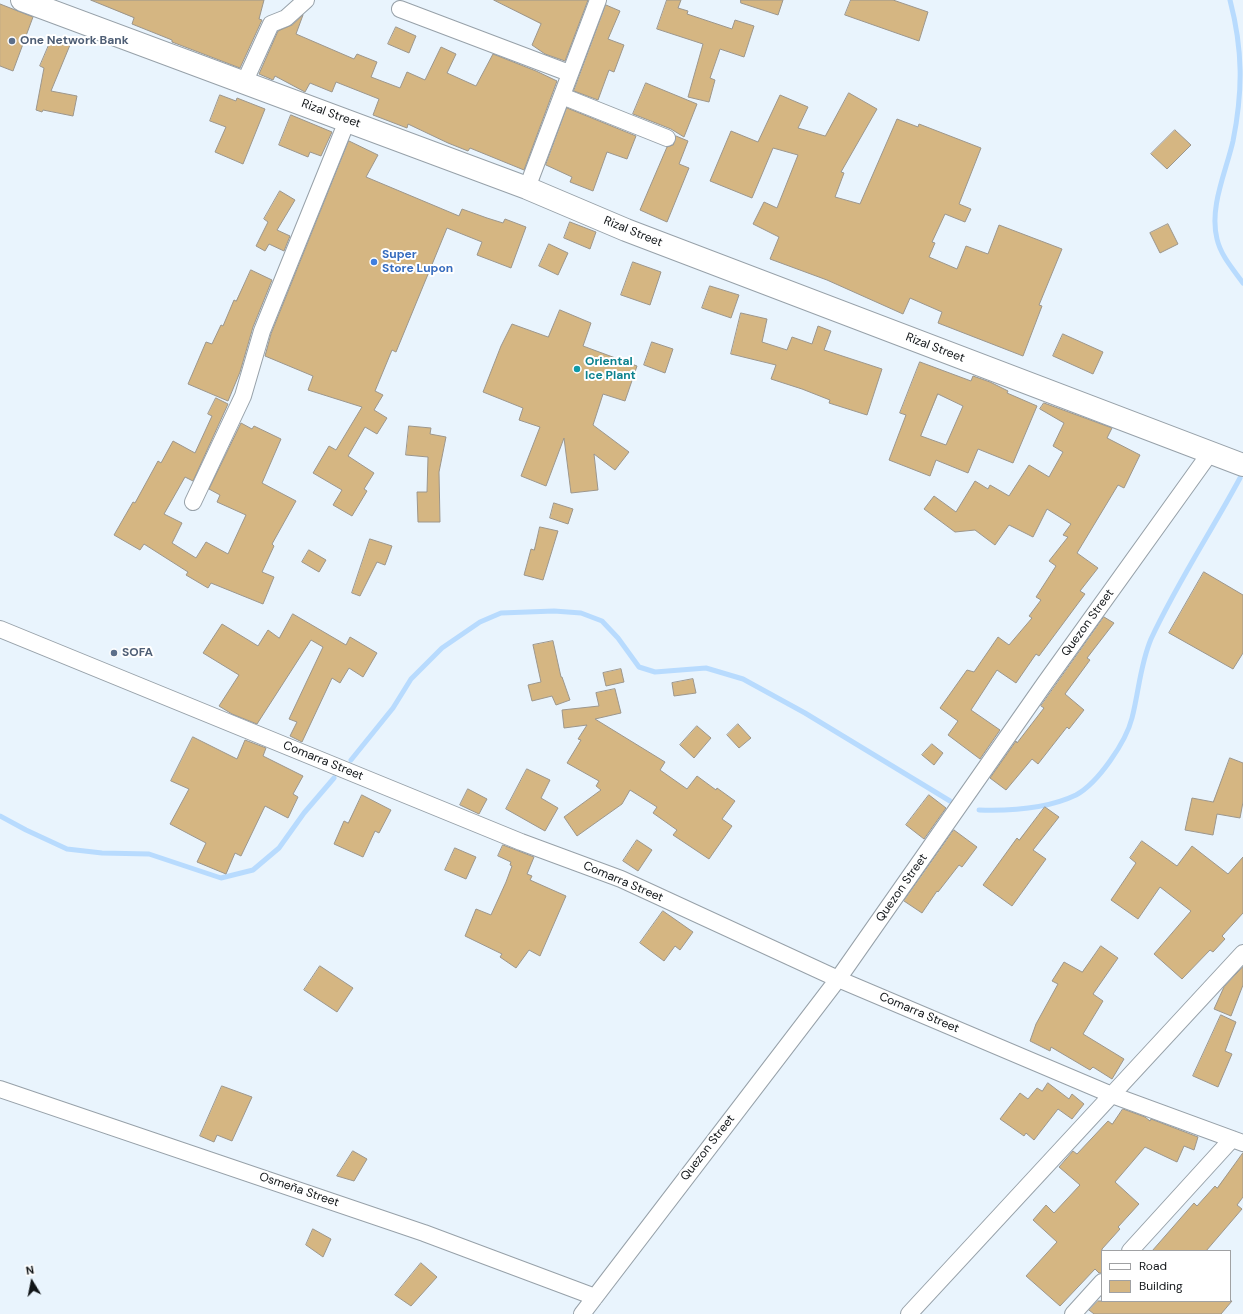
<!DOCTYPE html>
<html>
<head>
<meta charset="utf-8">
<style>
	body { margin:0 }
	#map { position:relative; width:1243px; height:1314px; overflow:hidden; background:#e9f4fd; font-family:"DM Sans",sans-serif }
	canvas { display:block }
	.legend { position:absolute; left:1101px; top:1250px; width:130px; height:52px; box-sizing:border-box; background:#fff; border:1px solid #a0a1a3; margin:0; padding:5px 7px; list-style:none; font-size:12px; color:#111518 }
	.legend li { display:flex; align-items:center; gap:8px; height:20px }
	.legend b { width:20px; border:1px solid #a0a1a3 }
	.north { position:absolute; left:12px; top:1262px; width:40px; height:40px; -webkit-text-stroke:3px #fff; paint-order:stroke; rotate:350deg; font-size:11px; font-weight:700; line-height:16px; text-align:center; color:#111518 }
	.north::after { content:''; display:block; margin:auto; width:14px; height:18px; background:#111518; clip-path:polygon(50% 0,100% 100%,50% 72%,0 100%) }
</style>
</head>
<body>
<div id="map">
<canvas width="1243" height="1314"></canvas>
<ul class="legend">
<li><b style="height:5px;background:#fff"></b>Road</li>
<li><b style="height:11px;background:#d5b682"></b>Building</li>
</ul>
<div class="north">N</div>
</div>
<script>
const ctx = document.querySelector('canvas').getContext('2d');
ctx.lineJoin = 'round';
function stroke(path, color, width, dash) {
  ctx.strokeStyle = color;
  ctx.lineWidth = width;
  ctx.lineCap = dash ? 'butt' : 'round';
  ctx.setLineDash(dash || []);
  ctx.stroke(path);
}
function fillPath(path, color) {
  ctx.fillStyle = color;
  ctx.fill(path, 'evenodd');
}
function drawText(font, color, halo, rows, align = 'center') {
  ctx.font = font + ' "DM Sans",sans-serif';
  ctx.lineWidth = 4;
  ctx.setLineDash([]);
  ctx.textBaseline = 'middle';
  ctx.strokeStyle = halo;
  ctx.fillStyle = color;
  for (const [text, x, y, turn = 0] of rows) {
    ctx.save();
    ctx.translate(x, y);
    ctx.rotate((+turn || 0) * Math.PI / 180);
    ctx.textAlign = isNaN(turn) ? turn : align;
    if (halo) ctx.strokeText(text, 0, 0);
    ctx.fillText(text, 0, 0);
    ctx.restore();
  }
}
const stream = new Path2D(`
	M 1230,0 C 1243,50 1243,91 1233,141 C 1226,172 1209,207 1217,239 C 1221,256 1233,269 1243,283
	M 351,760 L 393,708 L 411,679 L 442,648 L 480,622 L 501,613 L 554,611 L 581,613 L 602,621 L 618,638 L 639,667 L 655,672 L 706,668 L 743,679 L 805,713 L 950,801
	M 979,810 C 1011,811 1047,809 1076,795 C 1098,783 1126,742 1132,718 C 1139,691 1140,665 1151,639 C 1177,583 1211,532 1240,478
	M 0,816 L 26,830 L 67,849 L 102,853 L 149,854 L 221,878 L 253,870 L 279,848 L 304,813 L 334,778`);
const building = new Path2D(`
	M 91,0 L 264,0 L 259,19 L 262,20 L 240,68 L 172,42 L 172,40 L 132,24 L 134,18 Z
	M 494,0 L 588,0 L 565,61 L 545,54 L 532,45 L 541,24 Z
	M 667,0 L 681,0 L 678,8 L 688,11 L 687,14 L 732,29 L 735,20 L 754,26 L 744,57 L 720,49 L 710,78 L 715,80 L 709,102 L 688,97 L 703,44 L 657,29 Z
	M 741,0 L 783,0 L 778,15 L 741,3 Z
	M 851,0 L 893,0 L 928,12 L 919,41 L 845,15 Z
	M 0,4 L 33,17 L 13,71 L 0,66 Z
	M 606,5 L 620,11 L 608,39 L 624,45 L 614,72 L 609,70 L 598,100 L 574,91 Z
	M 303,15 L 296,34 L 354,59 L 357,54 L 377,62 L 371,77 L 400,88 L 407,72 L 425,80 L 441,47 L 456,54 L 447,73 L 476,86 L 493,54 L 536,71 L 557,81 L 524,170 L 470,148 L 468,151 L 448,143 L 408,124 L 407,128 L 373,115 L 379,99 L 336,82 L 332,92 L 310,83 L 305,92 L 275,76 L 273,80 L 259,74 L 278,31 L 292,25 Z
	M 396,27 L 416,36 L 409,53 L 388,44 Z
	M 52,38 L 70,45 L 51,91 L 77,96 L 73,116 L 43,110 L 42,112 L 36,110 L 44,68 L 40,66 Z
	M 646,83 L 697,104 L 684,137 L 671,129 L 633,114 Z
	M 849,93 L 877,109 L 841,172 L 844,173 L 835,197 L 860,204 L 897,119 L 918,127 L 919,124 L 981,148 L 959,204 L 971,209 L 965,222 L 945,214 L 932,242 L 935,243 L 929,257 L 957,269 L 966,246 L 988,254 L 999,225 L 1062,249 L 1039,305 L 1042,306 L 1023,356 L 938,323 L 942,312 L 910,298 L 903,314 L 827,280 L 770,259 L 779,237 L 753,224 L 764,202 L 777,208 L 798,155 L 773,148 L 752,198 L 710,181 L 731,131 L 758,142 L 780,95 L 808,107 L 798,128 L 825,136 Z
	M 220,95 L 236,101 L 237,98 L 265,109 L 243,164 L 215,152 L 226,127 L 210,121 Z
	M 567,108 L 636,136 L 627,159 L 607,152 L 593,191 L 570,182 L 572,177 L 546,165 Z
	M 291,115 L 332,132 L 321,156 L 310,152 L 308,157 L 279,145 Z
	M 1175,130 L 1191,145 L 1167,169 L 1151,154 Z
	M 676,136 L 688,141 L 679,164 L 689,168 L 667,222 L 640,210 L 667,147 L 673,145 Z
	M 349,141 L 378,155 L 366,177 L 459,216 L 462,209 L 487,218 L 503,223 L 505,219 L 526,227 L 511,268 L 477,255 L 482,242 L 447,228 L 396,352 L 392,350 L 375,391 L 383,395 L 374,410 L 387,418 L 377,434 L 365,427 L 348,456 L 374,473 L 364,489 L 367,491 L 352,516 L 333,505 L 342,490 L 313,473 L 329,446 L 336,450 L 362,407 L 308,390 L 313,376 L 265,356 L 271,334 Z
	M 280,191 L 295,200 L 277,230 L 290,236 L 284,251 L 269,244 L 265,251 L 256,246 L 268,222 L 264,219 Z
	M 570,222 L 596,232 L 590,249 L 564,238 Z
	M 1168,224 L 1178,244 L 1160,253 L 1150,233 Z
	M 549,244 L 568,253 L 558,275 L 539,266 Z
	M 633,262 L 661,272 L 650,305 L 621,295 Z
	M 251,270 L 272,280 L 253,327 L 240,372 L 228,401 L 188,384 L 206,342 L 212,344 L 221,325 L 223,326 L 234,300 L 236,301 Z
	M 710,286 L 739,295 L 731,318 L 702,308 Z
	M 560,310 L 591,323 L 583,346 L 637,366 L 625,401 L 603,394 L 593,425 L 629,452 L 615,470 L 594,454 L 598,490 L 571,493 L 564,438 L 546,486 L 521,476 L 540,427 L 519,420 L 523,408 L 483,392 L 501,346 L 512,324 L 548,337 Z
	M 741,313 L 767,319 L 762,342 L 787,350 L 792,337 L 812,344 L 818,326 L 831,331 L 824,350 L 882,369 L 867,415 L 829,403 L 830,400 L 802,389 L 771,379 L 776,365 L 731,354 Z
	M 1063,334 L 1103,352 L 1093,374 L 1053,356 Z
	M 652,342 L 673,349 L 665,373 L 644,365 Z
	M 920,362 L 971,381 L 973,376 L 990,382 L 1008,391 L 1007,393 L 1037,406 L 1013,463 L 978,449 L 968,473 L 936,460 L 930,476 L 889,460 L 906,415 L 900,413 ZM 938,394 L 963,406 L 946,445 L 921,436 Z
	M 216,398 L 228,404 L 193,481 L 185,477 L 164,514 L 182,523 L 172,543 L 196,558 L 206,542 L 228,554 L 246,515 L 217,502 L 220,495 L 209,489 L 241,423 L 252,429 L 254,426 L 281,439 L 262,483 L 296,501 L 272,544 L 274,546 L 262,572 L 274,577 L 263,604 L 211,583 L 208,588 L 186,575 L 188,572 L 144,544 L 140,550 L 114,535 L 133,502 L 135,503 L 158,461 L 161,463 L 173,441 L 195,453 L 212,416 L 208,414 Z
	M 1044,403 L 1112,428 L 1107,438 L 1140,455 L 1124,488 L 1118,485 L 1077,553 L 1098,568 L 1080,591 L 1085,594 L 1039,656 L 1036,654 L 1016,683 L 997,670 L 971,710 L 1000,730 L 980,759 L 948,735 L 958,721 L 940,708 L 967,670 L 974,672 L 998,637 L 1009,645 L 1032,618 L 1029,616 L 1041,600 L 1036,597 L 1056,566 L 1049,561 L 1068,537 L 1063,535 L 1071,524 L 1047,509 L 1033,537 L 1009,525 L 995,545 L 975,530 L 955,532 L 924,509 L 934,496 L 956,512 L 975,481 L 988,489 L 990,485 L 1009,496 L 1029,465 L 1049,477 L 1063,452 L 1053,446 L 1064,423 L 1040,409 Z
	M 409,426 L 431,428 L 430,434 L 446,437 L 439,472 L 440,522 L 418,522 L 417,492 L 427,492 L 428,457 L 406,455 Z
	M 554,503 L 573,509 L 568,524 L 550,518 Z
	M 540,527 L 558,531 L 543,580 L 524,575 L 531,549 L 534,550 Z
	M 370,539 L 392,546 L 385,565 L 377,562 L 360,596 L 352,593 Z
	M 309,550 L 326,560 L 319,572 L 302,562 Z
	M 1204,572 L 1243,595 L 1243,653 L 1233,669 L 1169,633 Z
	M 293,614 L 346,645 L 350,637 L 377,653 L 363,677 L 349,668 L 340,683 L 332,678 L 302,742 L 290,736 L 297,722 L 289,719 L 323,647 L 311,640 L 257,724 L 232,714 L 219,706 L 239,675 L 203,653 L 222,624 L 258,646 L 268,630 L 279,638 Z
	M 1104,617 L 1114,623 L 1087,658 L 1090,660 L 1065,694 L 1084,710 L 1069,729 L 1067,727 L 1038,764 L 1032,759 L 1006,790 L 990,778 L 1016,741 L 1017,743 L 1044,708 L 1041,706 Z
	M 553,641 L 561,677 L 562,677 L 570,700 L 556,705 L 552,696 L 532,701 L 528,685 L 541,682 L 533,645 Z
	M 621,669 L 624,682 L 606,686 L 603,673 Z
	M 693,679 L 696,693 L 674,696 L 672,683 Z
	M 615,689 L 621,713 L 595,719 L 665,762 L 660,770 L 687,789 L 697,776 L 716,790 L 717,788 L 735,801 L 722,819 L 732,826 L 709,859 L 673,835 L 677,830 L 653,813 L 657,807 L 630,790 L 622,804 L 577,836 L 564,817 L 601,790 L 596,786 L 599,781 L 567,763 L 581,740 L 578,739 L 587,725 L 564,728 L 562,710 L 599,706 L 596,693 Z
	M 738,724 L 751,738 L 739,748 L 727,735 Z
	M 697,726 L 711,738 L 694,758 L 680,745 Z
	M 193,737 L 237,759 L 245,740 L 266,748 L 263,756 L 303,776 L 293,794 L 298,797 L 288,818 L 265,806 L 241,856 L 235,853 L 226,874 L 197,862 L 206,843 L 170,824 L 189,789 L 171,781 Z
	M 932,744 L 943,753 L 934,765 L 922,755 Z
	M 1230,758 L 1243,763 L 1243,802 L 1240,818 L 1217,814 L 1213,835 L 1185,830 L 1192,798 L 1213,802 Z
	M 527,769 L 550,780 L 541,798 L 558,808 L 545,831 L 506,809 Z
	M 468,789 L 487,799 L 479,814 L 460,805 Z
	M 362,795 L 391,810 L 379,833 L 375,831 L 363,857 L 334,844 L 344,821 L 348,823 Z
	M 929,795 L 946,808 L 924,839 L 906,825 Z
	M 1045,807 L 1059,817 L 1033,850 L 1046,859 L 1012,906 L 983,885 L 1017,838 L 1019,840 Z
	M 954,830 L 977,847 L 962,867 L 959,865 L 938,892 L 937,891 L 922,913 L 904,901 Z
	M 637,840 L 652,850 L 638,871 L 623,861 Z
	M 1142,841 L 1177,866 L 1192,846 L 1228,874 L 1243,857 L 1243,913 L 1222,936 L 1225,939 L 1213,952 L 1210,950 L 1182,979 L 1154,954 L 1191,911 L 1160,887 L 1138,919 L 1111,900 L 1136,863 L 1130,858 Z
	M 503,845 L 534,857 L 527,874 L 532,876 L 530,880 L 566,896 L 540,956 L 529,950 L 516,968 L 500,957 L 502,954 L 465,936 L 476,909 L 491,915 L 506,882 L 512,866 L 510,865 L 511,862 L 498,856 Z
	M 455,848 L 476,857 L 466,879 L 445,870 Z
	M 663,911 L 693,932 L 680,950 L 675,946 L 664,961 L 640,943 Z
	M 1101,946 L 1118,958 L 1093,994 L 1103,1001 L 1083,1034 L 1124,1059 L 1112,1079 L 1093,1067 L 1090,1070 L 1051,1047 L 1050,1051 L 1030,1041 L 1036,1024 L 1058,984 L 1052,981 L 1064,962 L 1082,972 Z
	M 320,966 L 353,988 L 337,1012 L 304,990 Z
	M 1243,967 L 1243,985 L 1231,1016 L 1214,1009 L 1224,987 Z
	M 1221,1015 L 1236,1022 L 1225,1051 L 1232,1054 L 1218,1087 L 1193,1076 Z
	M 1048,1083 L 1069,1099 L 1072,1094 L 1084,1104 L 1072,1119 L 1058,1109 L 1034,1140 L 1026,1133 L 1024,1136 L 1000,1119 L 1020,1093 L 1028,1099 L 1037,1088 L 1042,1091 Z
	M 222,1086 L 252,1097 L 232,1141 L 217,1135 L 214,1142 L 200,1136 Z
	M 1123,1109 L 1145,1117 L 1150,1121 L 1151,1119 L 1198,1137 L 1194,1150 L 1184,1146 L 1177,1162 L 1145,1147 L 1115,1182 L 1139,1204 L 1118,1227 L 1120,1229 L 1102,1249 L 1102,1273 L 1099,1273 L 1095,1269 L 1060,1306 L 1026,1276 L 1057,1242 L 1033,1220 L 1046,1205 L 1054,1213 L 1080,1185 L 1059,1167 L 1073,1151 L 1077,1154 L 1108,1121 L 1112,1124 Z
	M 353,1151 L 367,1159 L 354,1181 L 337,1176 Z
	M 1243,1153 L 1243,1197 L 1237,1205 L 1242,1209 L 1206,1251 L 1152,1251 L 1194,1203 L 1197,1206 L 1215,1186 L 1217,1188 Z
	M 313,1229 L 331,1239 L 323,1257 L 306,1245 Z
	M 421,1263 L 437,1277 L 411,1306 L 395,1295 Z
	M 1098,1301 L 1232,1301 L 1221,1314 L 1094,1314 L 1089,1310 Z`);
const street = new Path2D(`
	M 400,9 L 569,73
	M 244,83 L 271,24 L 286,18 L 306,0
	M 562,96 L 667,138
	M 527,188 L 598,0
	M 193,502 L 243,396 L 262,331 L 347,121
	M 0,629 L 521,842 L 621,879 L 838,979 L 1112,1095 L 1243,1143
	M 0,1089 L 424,1233 L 595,1297
	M 1130,1251 L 1232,1139
	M 582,1314 L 838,979 L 1045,683 L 1210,453
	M 909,1314 L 1243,953
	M 1073,1314 L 1102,1282`);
const secondary = new Path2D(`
	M 22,0 L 527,188 L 626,230 L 1243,465`);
const markers = [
	[12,41,4,"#5c6f8a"],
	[374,262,4,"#3f7fe0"],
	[577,369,4,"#0f9aa8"],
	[114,653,4,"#5c6f8a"]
];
const serviceNames = [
	["One Network Bank",20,41],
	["SOFA",122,653]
];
const streetNames = [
	["Rizal Street",331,114,20],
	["Rizal Street",633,232,22],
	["Rizal Street",935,348,21],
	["Quezon Street",1088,623,-54],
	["Comarra Street",323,761,22],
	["Comarra Street",623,882,23],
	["Quezon Street",902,888,-55],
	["Comarra Street",919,1013,23],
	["Quezon Street",708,1148,-52],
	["Osmeña Street",299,1190,19]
];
const shopNames = [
	["Super",382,255],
	["Store Lupon",382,269]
];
const cultureNames = [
	["Oriental",585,362],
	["Ice Plant",585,376]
];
stroke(stream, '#b8dbfe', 5);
fillPath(building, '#d5b682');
stroke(building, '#9c968c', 1);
stroke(street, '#97a1a9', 18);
stroke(secondary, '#97a1a9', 24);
stroke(street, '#fff', 16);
stroke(secondary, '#fff', 22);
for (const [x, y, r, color] of markers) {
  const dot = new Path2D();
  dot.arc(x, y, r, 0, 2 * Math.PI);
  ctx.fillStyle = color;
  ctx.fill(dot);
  stroke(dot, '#fff', 1.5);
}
drawText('bold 12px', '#4e5e75', '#fff', serviceNames, 'left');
drawText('12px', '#111518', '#fff', streetNames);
drawText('bold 12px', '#366cbe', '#fff', shopNames, 'left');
drawText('bold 12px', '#0d838f', '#fff', cultureNames, 'left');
</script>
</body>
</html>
